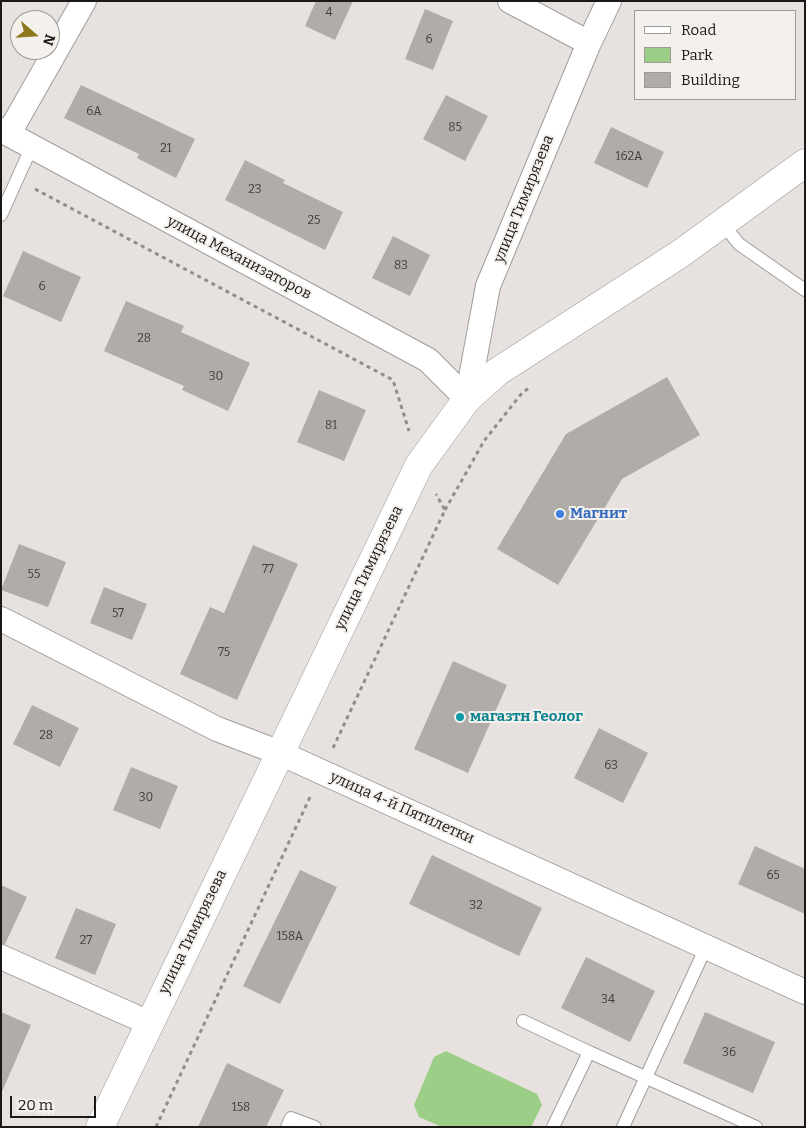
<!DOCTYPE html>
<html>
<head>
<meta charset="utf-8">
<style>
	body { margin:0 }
	#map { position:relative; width:806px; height:1128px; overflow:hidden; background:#e7e2df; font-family:Bitter,serif }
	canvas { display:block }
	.frame { position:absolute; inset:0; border:2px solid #1a1918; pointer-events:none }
	.legend { position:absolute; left:634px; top:10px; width:162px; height:90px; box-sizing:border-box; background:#f4f0ec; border:1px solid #9d9a97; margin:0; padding:6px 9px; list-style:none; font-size:15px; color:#1a1918 }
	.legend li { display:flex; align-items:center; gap:10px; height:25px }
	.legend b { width:25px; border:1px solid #9d9a97 }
	.north { position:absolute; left:10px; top:10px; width:50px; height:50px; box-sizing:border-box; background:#f4f0ec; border:1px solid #9d9a97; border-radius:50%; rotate:109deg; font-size:14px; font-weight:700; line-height:20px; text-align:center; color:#1a1918 }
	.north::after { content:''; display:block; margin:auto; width:18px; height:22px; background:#8c771c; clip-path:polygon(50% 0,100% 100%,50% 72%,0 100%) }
	.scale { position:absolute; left:10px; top:1096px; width:86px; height:22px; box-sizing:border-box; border:2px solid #1a1918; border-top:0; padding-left:6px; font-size:15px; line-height:18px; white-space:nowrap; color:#1a1918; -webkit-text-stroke:4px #f4f0ec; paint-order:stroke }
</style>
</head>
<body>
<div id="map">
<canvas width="806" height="1128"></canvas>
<div class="frame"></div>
<ul class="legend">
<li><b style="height:6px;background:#fff"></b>Road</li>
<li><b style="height:14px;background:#9dce88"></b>Park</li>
<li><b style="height:14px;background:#b0aca8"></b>Building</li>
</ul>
<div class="north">N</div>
<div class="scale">20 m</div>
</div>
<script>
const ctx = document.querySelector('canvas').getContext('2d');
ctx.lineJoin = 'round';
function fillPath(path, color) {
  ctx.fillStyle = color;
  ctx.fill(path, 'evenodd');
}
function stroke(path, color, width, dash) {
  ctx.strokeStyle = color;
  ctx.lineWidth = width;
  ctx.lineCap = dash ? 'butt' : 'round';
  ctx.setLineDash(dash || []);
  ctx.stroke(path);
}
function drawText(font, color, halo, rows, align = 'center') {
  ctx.font = font + ' Bitter,serif';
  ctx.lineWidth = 4;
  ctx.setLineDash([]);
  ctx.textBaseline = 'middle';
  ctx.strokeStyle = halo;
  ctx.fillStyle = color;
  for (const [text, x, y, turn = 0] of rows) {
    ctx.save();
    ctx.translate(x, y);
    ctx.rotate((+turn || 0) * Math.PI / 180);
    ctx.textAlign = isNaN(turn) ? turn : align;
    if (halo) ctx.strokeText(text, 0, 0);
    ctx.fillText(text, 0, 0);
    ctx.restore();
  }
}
const green = new Path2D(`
	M 446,1051 L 537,1094 L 542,1105 L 531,1127 L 442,1127 L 419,1117 L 414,1105 L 434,1057 Z`);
const building = new Path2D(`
	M 316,1 L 353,1 L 335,40 L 305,26 Z
	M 425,9 L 453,21 L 433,70 L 405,59 Z
	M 81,85 L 195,139 L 176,178 L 137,158 L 139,154 L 64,118 Z
	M 446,95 L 488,116 L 465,161 L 423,139 Z
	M 611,127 L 664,152 L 647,188 L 594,163 Z
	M 245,160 L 285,180 L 283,183 L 343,212 L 325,250 L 225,200 Z
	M 393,236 L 430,255 L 410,296 L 372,278 Z
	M 23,251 L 81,277 L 61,322 L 3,296 Z
	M 126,301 L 184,326 L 181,332 L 250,363 L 228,411 L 182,390 L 184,386 L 104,351 Z
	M 667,377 L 700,435 L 622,479 L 558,585 L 497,549 L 566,434 Z
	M 319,390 L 366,410 L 344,461 L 297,442 Z
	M 19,544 L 66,562 L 48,607 L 1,590 Z
	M 253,545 L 298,564 L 237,700 L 180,674 L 210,607 L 224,613 Z
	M 104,587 L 147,604 L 132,640 L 90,623 Z
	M 453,661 L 507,685 L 468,773 L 414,749 Z
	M 32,705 L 79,728 L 60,767 L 13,744 Z
	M 599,728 L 648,753 L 623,803 L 574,778 Z
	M 131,767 L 178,786 L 160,829 L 113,810 Z
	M 755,846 L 805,869 L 805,914 L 738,884 Z
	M 432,855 L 542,908 L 519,956 L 409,904 Z
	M 300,870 L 337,887 L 280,1004 L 243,986 Z
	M 1,885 L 27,897 L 5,944 L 1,944 Z
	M 76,908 L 116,924 L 95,975 L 55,958 Z
	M 586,957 L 655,991 L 630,1042 L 561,1008 Z
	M 1,1012 L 31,1025 L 1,1094 Z
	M 705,1012 L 775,1042 L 753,1093 L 683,1063 Z
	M 227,1063 L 284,1090 L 266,1127 L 198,1127 Z`);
const path = new Path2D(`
	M 35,189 L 393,380 L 409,431
	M 445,510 L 484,441 L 522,393 L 529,388
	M 333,748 L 445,510 L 436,494
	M 156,1127 L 311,795`);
const service = new Path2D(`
	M 1,215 L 32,146
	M 722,223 L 739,244 L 805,290
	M 523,1021 L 589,1052
	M 287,1127 L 291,1118 L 315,1127
	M 553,1127 L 589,1052 L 756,1127
	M 623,1127 L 707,945`);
const minor = new Path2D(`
	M 510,1 L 589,43
	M 1,130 L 428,360 L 467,399
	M 9,133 L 84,1
	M 467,399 L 488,286 L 589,43 L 609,1
	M 1,619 L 217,729 L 280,753 L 805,992
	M 1,957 L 149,1023`);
const tertiary = new Path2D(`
	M 467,399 L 497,372 L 680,254 L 805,163`);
const secondary = new Path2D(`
	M 100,1127 L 419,465 L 467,399`);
const markers = [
	[560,514,5,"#3f7fe0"],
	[460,717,5,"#0f9aa8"]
];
const numberNames = [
	["4",329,13],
	["6",429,40],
	["6А",94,112],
	["85",455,128],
	["21",166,149],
	["162А",629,157],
	["23",255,190],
	["25",314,221],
	["83",401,266],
	["6",42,287],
	["28",144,339],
	["30",216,377],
	["81",331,426],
	["77",268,570],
	["55",34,575],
	["57",118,614],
	["75",224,653],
	["28",46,736],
	["63",611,766],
	["30",146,798],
	["65",773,876],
	["32",476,906],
	["158А",290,937],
	["27",86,941],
	["34",608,1000],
	["36",729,1053],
	["158",241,1108]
];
const streetNames = [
	["улица Тимирязева",524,199,-68],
	["улица Механизаторов",239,258,28],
	["улица Тимирязева",369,568,-64],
	["улица 4-й Пятилетки",402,808,24],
	["улица Тимирязева",193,932,-64]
];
const shopNames = [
	["Магнит",570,514]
];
const cultureNames = [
	["магазтн Геолог",470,717]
];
fillPath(green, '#9dce88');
fillPath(building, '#b0aca8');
stroke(service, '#a19d9a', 14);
stroke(minor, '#a19d9a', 26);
stroke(tertiary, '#a19d9a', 29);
stroke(secondary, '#a19d9a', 29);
stroke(path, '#928e8c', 3, [4, 4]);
stroke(service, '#fff', 12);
stroke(minor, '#fff', 24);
stroke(tertiary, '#fff', 28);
stroke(secondary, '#fff', 28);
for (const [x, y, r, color] of markers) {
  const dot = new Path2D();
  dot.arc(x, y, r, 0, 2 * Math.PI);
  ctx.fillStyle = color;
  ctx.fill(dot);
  stroke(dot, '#f4f0ec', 2);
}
drawText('12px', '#403e3c', null, numberNames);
drawText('15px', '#1a1918', '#f4f0ec', streetNames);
drawText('bold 15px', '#366cbe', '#f4f0ec', shopNames, 'left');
drawText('bold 15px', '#0d838f', '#f4f0ec', cultureNames, 'left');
</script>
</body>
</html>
